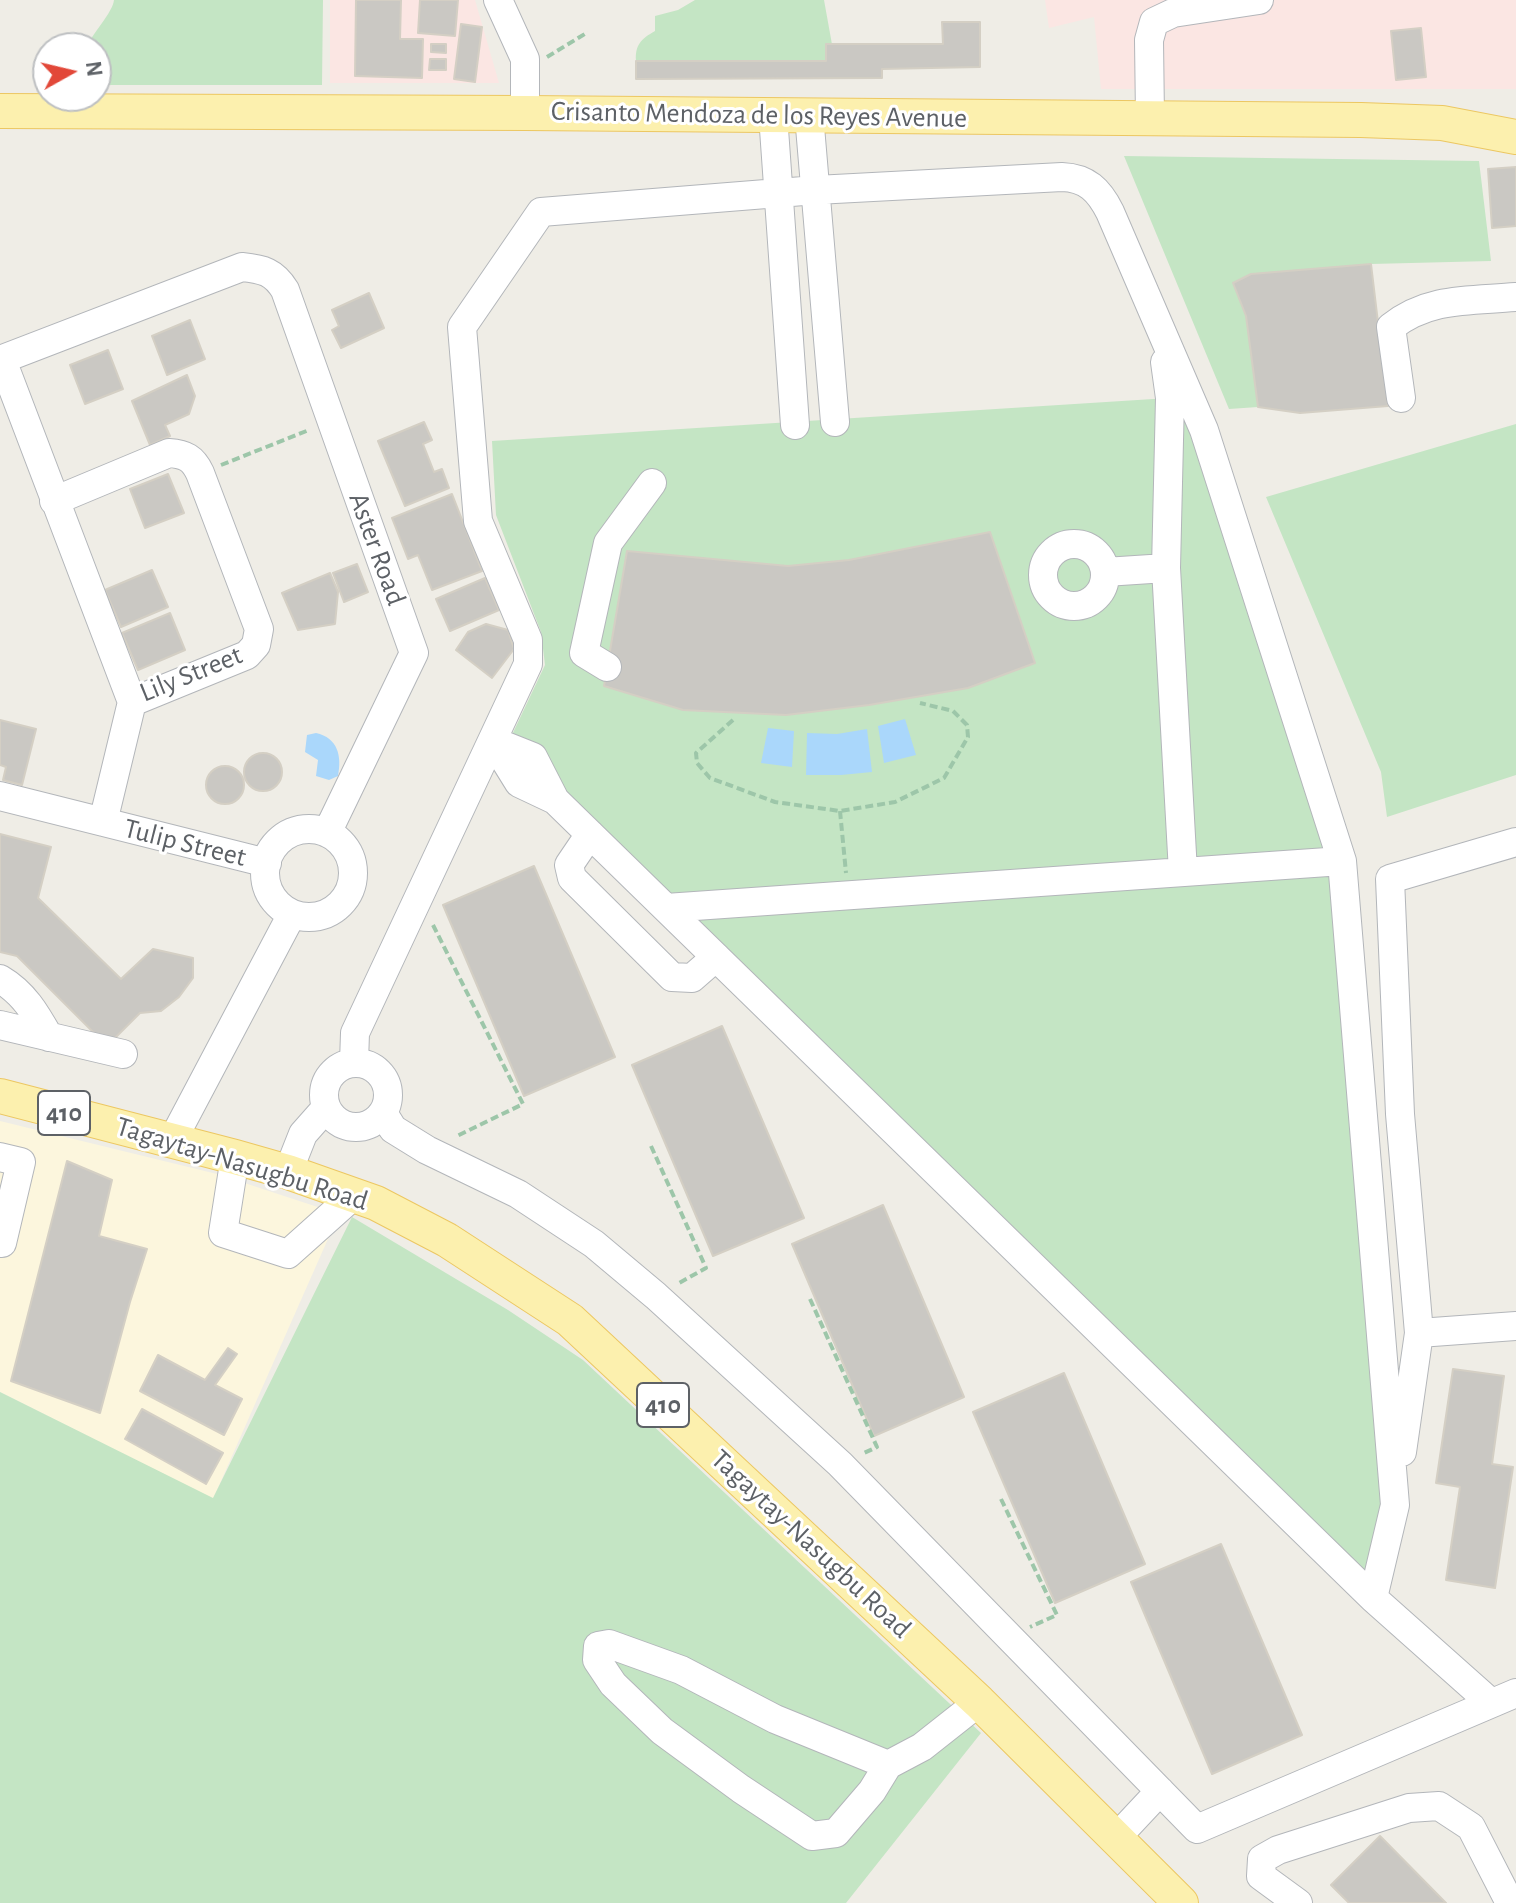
<!DOCTYPE html>
<html>
<head>
<meta charset="utf-8">
<style>
	body { margin:0 }
	#map { position:relative; width:1516px; height:1903px; overflow:hidden; background:#efede6; font-family:"Alegreya Sans",sans-serif }
	canvas { display:block }
	.north { position:absolute; left:32px; top:32px; width:80px; height:80px; box-sizing:border-box; background:#fff; border:2px solid #bec0c2; border-radius:50%; rotate:82deg; font-size:22px; font-weight:700; line-height:32px; text-align:center; color:#5d6166 }
	.north::after { content:''; display:block; margin:auto; width:28px; height:36px; background:#e24839; clip-path:polygon(50% 0,100% 100%,50% 72%,0 100%) }
</style>
</head>
<body>
<div id="map">
<canvas width="1516" height="1903"></canvas>
<div class="north">N</div>
</div>
<script>
const ctx = document.querySelector('canvas').getContext('2d');
ctx.lineJoin = 'round';
function fillPath(path, color) {
  ctx.fillStyle = color;
  ctx.fill(path, 'evenodd');
}
function stroke(path, color, width, dash) {
  ctx.strokeStyle = color;
  ctx.lineWidth = width;
  ctx.lineCap = dash ? 'butt' : 'round';
  ctx.setLineDash(dash || []);
  ctx.stroke(path);
}
function drawText(font, color, halo, rows, align = 'center') {
  ctx.font = font + ' "Alegreya Sans",sans-serif';
  ctx.lineWidth = 6;
  ctx.setLineDash([]);
  ctx.textBaseline = 'middle';
  ctx.strokeStyle = halo;
  ctx.fillStyle = color;
  for (const [text, x, y, turn = 0] of rows) {
    ctx.save();
    ctx.translate(x, y);
    ctx.rotate((+turn || 0) * Math.PI / 180);
    ctx.textAlign = isNaN(turn) ? turn : align;
    if (halo) ctx.strokeText(text, 0, 0);
    ctx.fillText(text, 0, 0);
    ctx.restore();
  }
}
const commercial = new Path2D(`
	M 0,1121 L 217,1174 L 339,1214 L 213,1499 L 0,1392 Z`);
const medical = new Path2D(`
	M 330,0 L 475,0 L 499,83 L 330,83 Z
	M 1045,0 L 1516,0 L 1516,89 L 1101,89 L 1094,17 L 1049,28 Z`);
const green = new Path2D(`
	M 114,0 L 323,0 L 322,85 L 96,85 L 96,48 L 86,48 C 92,34 113,12 114,0 Z
	M 695,0 L 824,0 L 835,61 L 636,61 C 635,45 641,39 655,31 L 655,16 L 678,10 Z
	M 1124,156 L 1479,161 L 1491,261 L 1371,264 L 1251,274 L 1233,283 L 1246,316 L 1258,407 L 1229,409 Z
	M 1165,340 L 1336,872 L 1381,1504 L 1373,1598 L 511,737 L 545,665 L 541,632 L 496,515 L 492,441 L 1169,398 Z
	M 1516,424 L 1516,775 L 1387,817 L 1381,772 L 1266,497 Z
	M 352,1217 L 508,1310 L 583,1360 L 981,1733 L 846,1903 L 0,1903 L 0,1392 L 213,1498 Z`);
const water = new Path2D(`
	M 905,719 L 916,755 L 884,763 L 878,726 Z
	M 768,728 L 794,731 L 792,767 L 761,763 Z
	M 867,729 L 872,772 L 841,775 L 806,775 L 807,733 L 837,734 Z
	M 316,733 C 338,738 342,756 338,776 L 329,780 L 316,776 L 318,760 L 305,752 L 307,735 Z`);
const building = new Path2D(`
	M 356,0 L 401,0 L 400,39 L 423,39 L 422,78 L 355,76 Z
	M 420,0 L 458,0 L 455,36 L 418,33 Z
	M 942,22 L 980,22 L 980,67 L 882,69 L 882,78 L 636,79 L 636,61 L 826,61 L 826,44 L 943,44 Z
	M 461,24 L 482,27 L 475,82 L 454,79 Z
	M 1421,28 L 1426,77 L 1396,80 L 1391,31 Z
	M 431,44 L 446,44 L 446,53 L 431,52 Z
	M 430,59 L 446,59 L 446,70 L 429,70 Z
	M 1516,167 L 1516,226 L 1492,228 L 1488,169 Z
	M 1371,264 L 1388,406 L 1300,413 L 1258,407 L 1246,316 L 1233,283 L 1251,274 Z
	M 369,293 L 384,328 L 341,348 L 332,330 L 339,326 L 332,310 Z
	M 190,320 L 205,359 L 167,375 L 152,336 Z
	M 108,350 L 123,389 L 85,404 L 70,365 Z
	M 187,375 L 195,396 L 189,414 L 165,425 L 170,436 L 150,445 L 132,401 Z
	M 424,422 L 432,440 L 423,444 L 434,472 L 442,469 L 449,488 L 405,506 L 378,441 Z
	M 168,474 L 184,513 L 145,528 L 130,489 Z
	M 452,494 L 482,571 L 432,590 L 418,555 L 408,559 L 392,518 Z
	M 990,532 L 1035,663 L 968,688 L 869,705 L 786,715 L 683,710 L 604,686 L 627,551 L 788,566 L 849,560 Z
	M 357,564 L 368,592 L 344,602 L 333,573 Z
	M 152,570 L 168,607 L 121,627 L 105,590 Z
	M 330,573 L 338,592 L 335,624 L 298,630 L 282,593 Z
	M 485,578 L 499,610 L 450,631 L 436,599 Z
	M 170,613 L 185,650 L 138,670 L 122,633 Z
	M 486,624 L 508,630 L 514,649 L 492,678 L 456,650 L 468,632 Z
	M 0,720 L 36,729 L 22,785 L 3,780 L 6,767 L 0,765 Z
	M244 772a19 19 0 1 1 38 0a19 19 0 1 1-38 0Z
	M206 785a19 19 0 1 1 38 0a19 19 0 1 1-38 0Z
	M 0,834 L 51,847 L 38,898 L 121,979 L 153,949 L 193,958 L 193,978 L 179,997 L 161,1011 L 140,1013 L 107,1046 L 17,956 L 0,952 Z
	M 534,866 L 615,1057 L 524,1096 L 443,905 Z
	M 722,1026 L 804,1218 L 713,1256 L 632,1065 Z
	M 67,1161 L 112,1180 L 99,1236 L 147,1249 L 130,1302 L 100,1413 L 11,1381 Z
	M 883,1205 L 964,1397 L 874,1436 L 792,1244 Z
	M 228,1348 L 237,1354 L 215,1385 L 242,1399 L 224,1435 L 140,1391 L 158,1355 L 205,1380 Z
	M 1453,1369 L 1504,1376 L 1492,1464 L 1513,1467 L 1495,1588 L 1446,1580 L 1460,1487 L 1436,1483 Z
	M 1064,1373 L 1145,1564 L 1055,1603 L 973,1412 Z
	M 142,1409 L 223,1453 L 206,1484 L 125,1439 Z
	M 1221,1544 L 1302,1735 L 1212,1774 L 1131,1582 Z
	M 1380,1836 L 1446,1903 L 1349,1903 L 1331,1885 Z`);
const path = new Path2D(`
	M 547,57 L 588,32
	M 221,465 L 309,430
	M 733,720 L 696,753 L 697,763 L 710,778 L 775,802 L 840,811 L 895,802 L 944,778 L 968,737 L 967,725 L 953,711 L 920,703
	M 840,811 L 846,873
	M 433,925 L 523,1104 L 455,1137
	M 651,1146 L 706,1268 L 679,1283
	M 810,1299 L 877,1447 L 864,1453
	M 1001,1499 L 1057,1615 L 1030,1627`);
const minor = new Path2D(`
	M 498,0 L 525,59 L 525,113
	M 773,115 L 795,425
	M 809,115 L 835,422
	M 1150,118 L 1149,40 L 1154,22 L 1173,13 L 1259,0
	M 0,360 L 242,267 C 263,269 274,272 285,290 L 414,653 L 327,833
	M 2,360 L 132,702
	M 1165,362 L 1170,398 L 1166,568 L 1183,872
	M 1401,398 L 1391,327 C 1429,297 1470,301 1516,297
	M 54,501 L 169,453 C 185,454 193,458 200,473 L 259,629 L 256,645 L 247,655 L 132,702
	M1043 575a31 31 0 1 1 62 0a31 31 0 1 1-62 0Z
	M 1105,572 L 1166,568
	M 607,667 L 584,653 L 608,543 L 652,483
	M 493,741 L 533,757 L 555,800 L 1373,1598 L 1491,1703
	M 493,741 L 519,783 L 555,800
	M 0,796 L 267,863
	M 103,822 L 132,702
	M265 873a44 44 0 1 1 88 0a44 44 0 1 1-88 0Z
	M 590,834 L 569,865 L 572,878 L 672,977 L 692,978 L 716,957
	M 666,908 L 1342,861
	M 0,979 C 24,993 36,1014 49,1037
	M 0,1025 L 123,1054
	M 354,1062 L 355,1033 L 528,664 L 528,640 L 478,521 L 462,327 L 541,212 L 816,190 L 1062,177 C 1087,178 1099,190 1110,212 L 1204,430 L 1342,861 L 1395,1505 L 1373,1598
	M324 1095a32 32 0 1 1 64 0a32 32 0 1 1-64 0Z
	M 383,1113 L 393,1129 L 427,1150 L 518,1194 L 594,1244 L 656,1296 L 840,1464 L 1197,1829 L 1516,1693
	M 172,1141 L 292,914
	M 0,1157 L 21,1162 L 2,1243 L 0,1243
	M 235,1157 L 223,1233 L 288,1254 L 354,1195
	M 288,1172 L 303,1134 L 326,1108
	M 1419,1333 L 1516,1326
	M 1402,1452 L 1419,1333 L 1400,1114 L 1390,879 L 1516,842
	M 888,1765 L 775,1719 L 681,1670 L 609,1644 L 598,1646 L 597,1660 L 613,1684 L 662,1731 L 741,1789 L 812,1836 L 836,1833 L 872,1791 L 888,1765 L 922,1747 L 979,1702
	M 1116,1838 L 1160,1791
	M 1298,1903 L 1261,1876 L 1262,1859 L 1278,1850 L 1409,1808 L 1439,1806 L 1471,1827 L 1510,1903`);
const major = new Path2D(`
	M 0,111 L 525,113 L 1361,120 L 1442,123 L 1516,137
	M 0,1096 L 235,1157 L 288,1172 L 376,1203 L 447,1240 L 570,1320 L 979,1702 L 1181,1903`);
const shields = [
	[64,1113,52],
	[663,1405,52]
];
const shieldNames = [
	["410",64,1113],
	["410",663,1405]
];
const streetNames = [
	["Crisanto Mendoza de los Reyes Avenue",759,115,1],
	["Aster Road",377,549,70],
	["Lily Street",191,674,-22],
	["Tulip Street",185,843,14],
	["Tagaytay-Nasugbu Road",242,1164,17],
	["Tagaytay-Nasugbu Road",811,1544,43]
];
fillPath(commercial, '#fcf6dd');
fillPath(medical, '#fbe6e3');
fillPath(green, '#c4e5c4');
fillPath(water, '#aad7fb');
fillPath(building, '#cac8c3');
stroke(building, '#d4cfc4', 2);
stroke(minor, '#b3b6ba', 30);
stroke(major, '#ecc762', 36);
stroke(path, '#9dc6a9', 4, [8, 4]);
stroke(minor, '#fff', 28);
stroke(major, '#fcf0ae', 34);
for (const [x, y, w] of shields) {
  const box = new Path2D();
  box.roundRect(x - w / 2, y - 22, w, 44, 6);
  ctx.fillStyle = '#fff';
  ctx.fill(box);
  stroke(box, '#5d6166', 2);
}
drawText('bold 26px', '#5d6166', null, shieldNames);
drawText('28px', '#5d6166', '#fff', streetNames);
</script>
</body>
</html>
